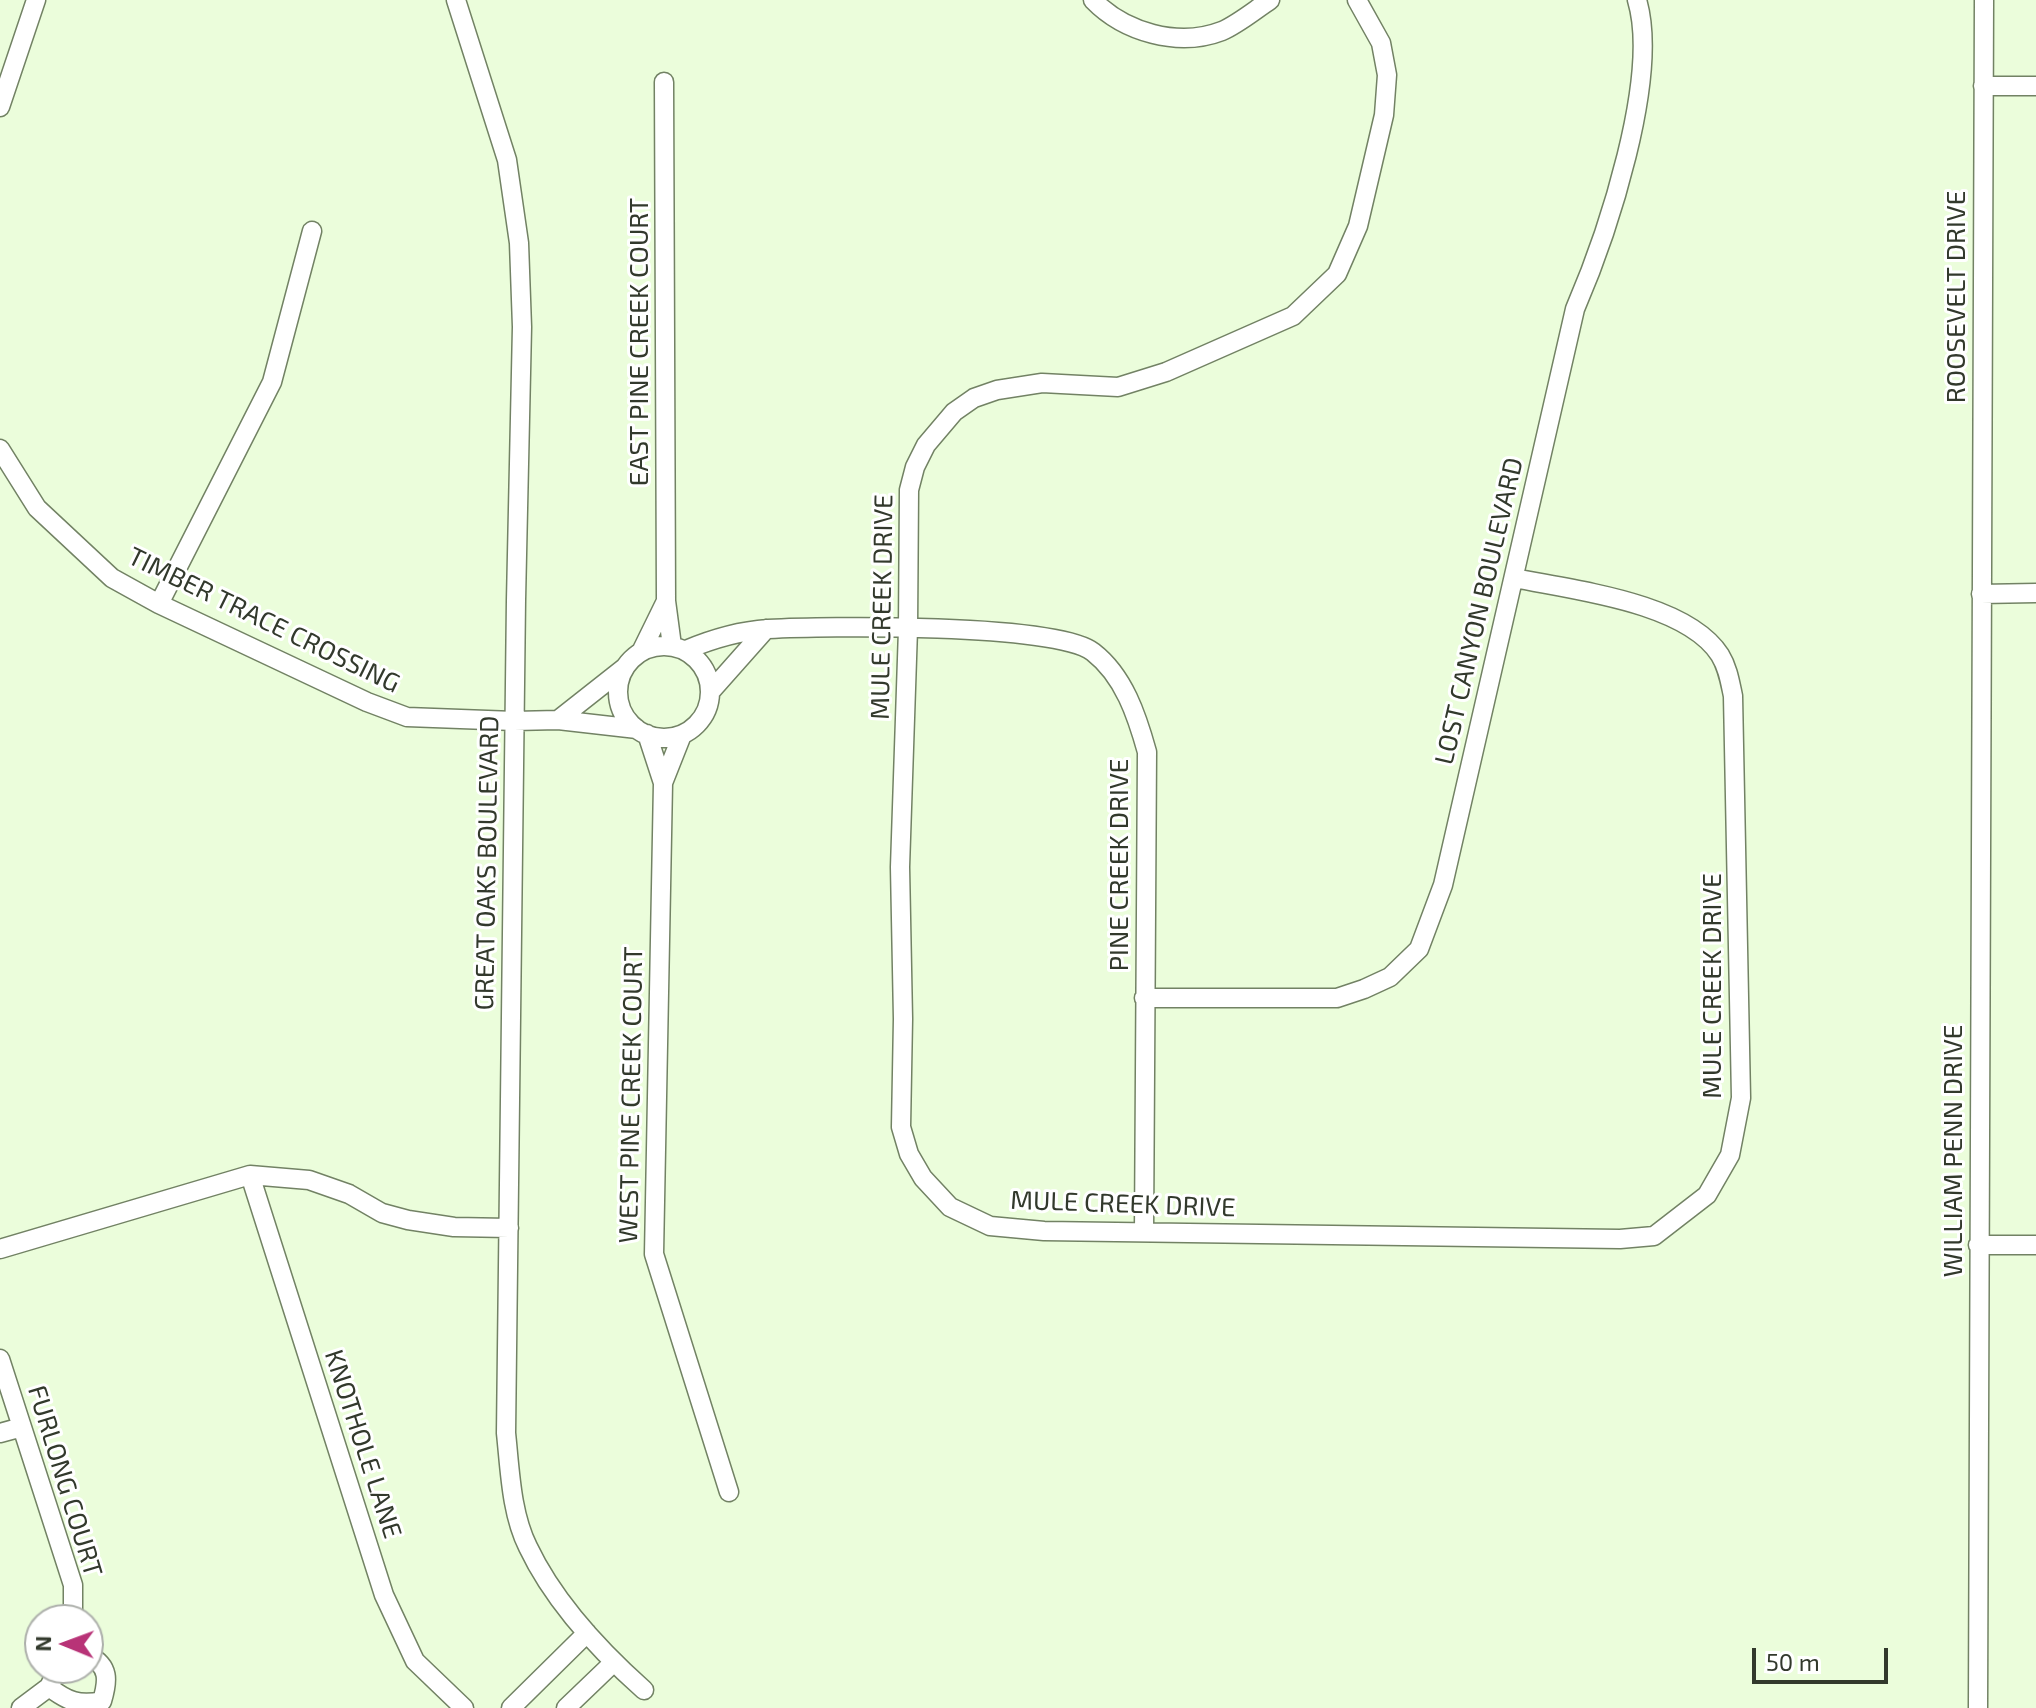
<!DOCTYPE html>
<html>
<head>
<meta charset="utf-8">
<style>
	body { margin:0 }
	#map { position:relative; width:2036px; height:1708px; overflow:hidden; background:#ebfddb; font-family:"Exo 2",sans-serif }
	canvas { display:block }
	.north { position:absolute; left:24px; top:1604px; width:80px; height:80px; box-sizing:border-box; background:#fff; border:2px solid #adb0ab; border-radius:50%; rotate:271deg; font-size:22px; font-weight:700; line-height:32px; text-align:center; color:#32392c }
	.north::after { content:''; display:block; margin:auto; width:28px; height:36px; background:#b83377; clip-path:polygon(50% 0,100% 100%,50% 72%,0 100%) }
	.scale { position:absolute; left:1752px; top:1648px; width:136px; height:36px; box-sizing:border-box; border:4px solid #32392c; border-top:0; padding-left:10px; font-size:24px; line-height:28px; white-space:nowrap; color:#32392c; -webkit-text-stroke:6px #fff; paint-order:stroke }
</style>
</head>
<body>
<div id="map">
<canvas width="2036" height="1708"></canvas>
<div class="north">N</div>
<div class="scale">50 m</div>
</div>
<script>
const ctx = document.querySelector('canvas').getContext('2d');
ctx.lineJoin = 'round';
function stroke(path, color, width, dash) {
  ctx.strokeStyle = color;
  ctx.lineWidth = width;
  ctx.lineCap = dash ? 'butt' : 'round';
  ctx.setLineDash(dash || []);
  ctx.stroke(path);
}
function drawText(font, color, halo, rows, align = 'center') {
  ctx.font = font + ' "Exo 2",sans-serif';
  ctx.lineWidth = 6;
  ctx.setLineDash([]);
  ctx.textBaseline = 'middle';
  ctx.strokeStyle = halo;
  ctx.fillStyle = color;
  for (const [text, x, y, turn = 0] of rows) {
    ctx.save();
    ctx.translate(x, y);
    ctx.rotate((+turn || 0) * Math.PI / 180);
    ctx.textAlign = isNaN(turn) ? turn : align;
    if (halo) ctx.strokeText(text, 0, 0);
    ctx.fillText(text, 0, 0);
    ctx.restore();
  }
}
const street = new Path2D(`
	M 456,0 L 507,160 L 519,243 L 522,327 L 516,600 L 506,1433 C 510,1470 511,1513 528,1547 C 554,1602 599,1650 644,1690
	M 1093,0 C 1124,32 1178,48 1222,31 C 1238,24 1255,10 1270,0
	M 1357,0 L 1381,43 L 1387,75 L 1384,115 L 1358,226 L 1337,274 L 1293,316 L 1166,372 L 1118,387 L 1042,383 L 997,390 L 974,398 L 954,412 L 926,445 L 915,467 L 909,490 L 908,629 L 900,867 L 903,1019 L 901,1127 L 909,1154 L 923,1178 L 950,1207 L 990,1226 L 1044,1231 L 1620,1239 L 1654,1236 L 1707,1195 L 1730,1155 L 1741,1098 L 1733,696 C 1730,682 1728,668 1720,655 C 1686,602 1572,590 1514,578
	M 664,82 L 666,601 L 672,646
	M 1983,86 L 2036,86
	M 0,107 L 36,0
	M 0,449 L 37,508 L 112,578 L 159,604 L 367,702 L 407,717 L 514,721 L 558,720 L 637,729
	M 1981,594 L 2036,593
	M 159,604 L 272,382 L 312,231
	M618 692a46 46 0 1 1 92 0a46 46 0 1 1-92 0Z
	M 686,650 C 712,639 739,631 768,629 C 823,626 1057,623 1093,652 C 1124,676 1137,716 1147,752 L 1144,1232
	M 641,652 L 666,601
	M 711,691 L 766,629
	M 558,720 L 624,668
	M 647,734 L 663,783 L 654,1254 L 729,1492
	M 663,783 L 682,735
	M 1144,998 L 1337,998 L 1364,989 L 1390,977 L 1419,949 L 1443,885 L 1575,309 C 1607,235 1660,77 1637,0
	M 250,1175 L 384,1595 L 415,1661 L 464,1708
	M 1978,1245 L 2036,1245
	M 0,1249 L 250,1175 L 309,1180 L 349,1194 L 382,1213 L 408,1220 L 454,1227 L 509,1228
	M 0,1359 L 73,1585 L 73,1620
	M 0,1433 L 22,1427
	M 49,1687 C 67,1701 79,1706 102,1701 C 108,1681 110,1666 88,1655
	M 21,1708 L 49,1687 L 58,1668
	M 511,1708 L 587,1633
	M 566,1708 L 614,1662
	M 1978,1708 L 1984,0`);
const streetNames = [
	["ROOSEVELT DRIVE",1956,297,-90],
	["EAST PINE CREEK COURT",639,342,-90],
	["MULE CREEK DRIVE",882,607,-89],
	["LOST CANYON BOULEVARD",1479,611,-77],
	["TIMBER TRACE CROSSING",264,620,26],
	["GREAT OAKS BOULEVARD",487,863,-89],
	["PINE CREEK DRIVE",1119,865,-90],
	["MULE CREEK DRIVE",1712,986,-90],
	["WEST PINE CREEK COURT",631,1095,-89],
	["WILLIAM PENN DRIVE",1953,1151,-90],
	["MULE CREEK DRIVE",1123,1204,2],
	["KNOTHOLE LANE",363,1444,72],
	["FURLONG COURT",65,1481,73]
];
stroke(street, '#728264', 21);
stroke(street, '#fff', 18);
drawText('26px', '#32392c', '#fff', streetNames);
</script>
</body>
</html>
